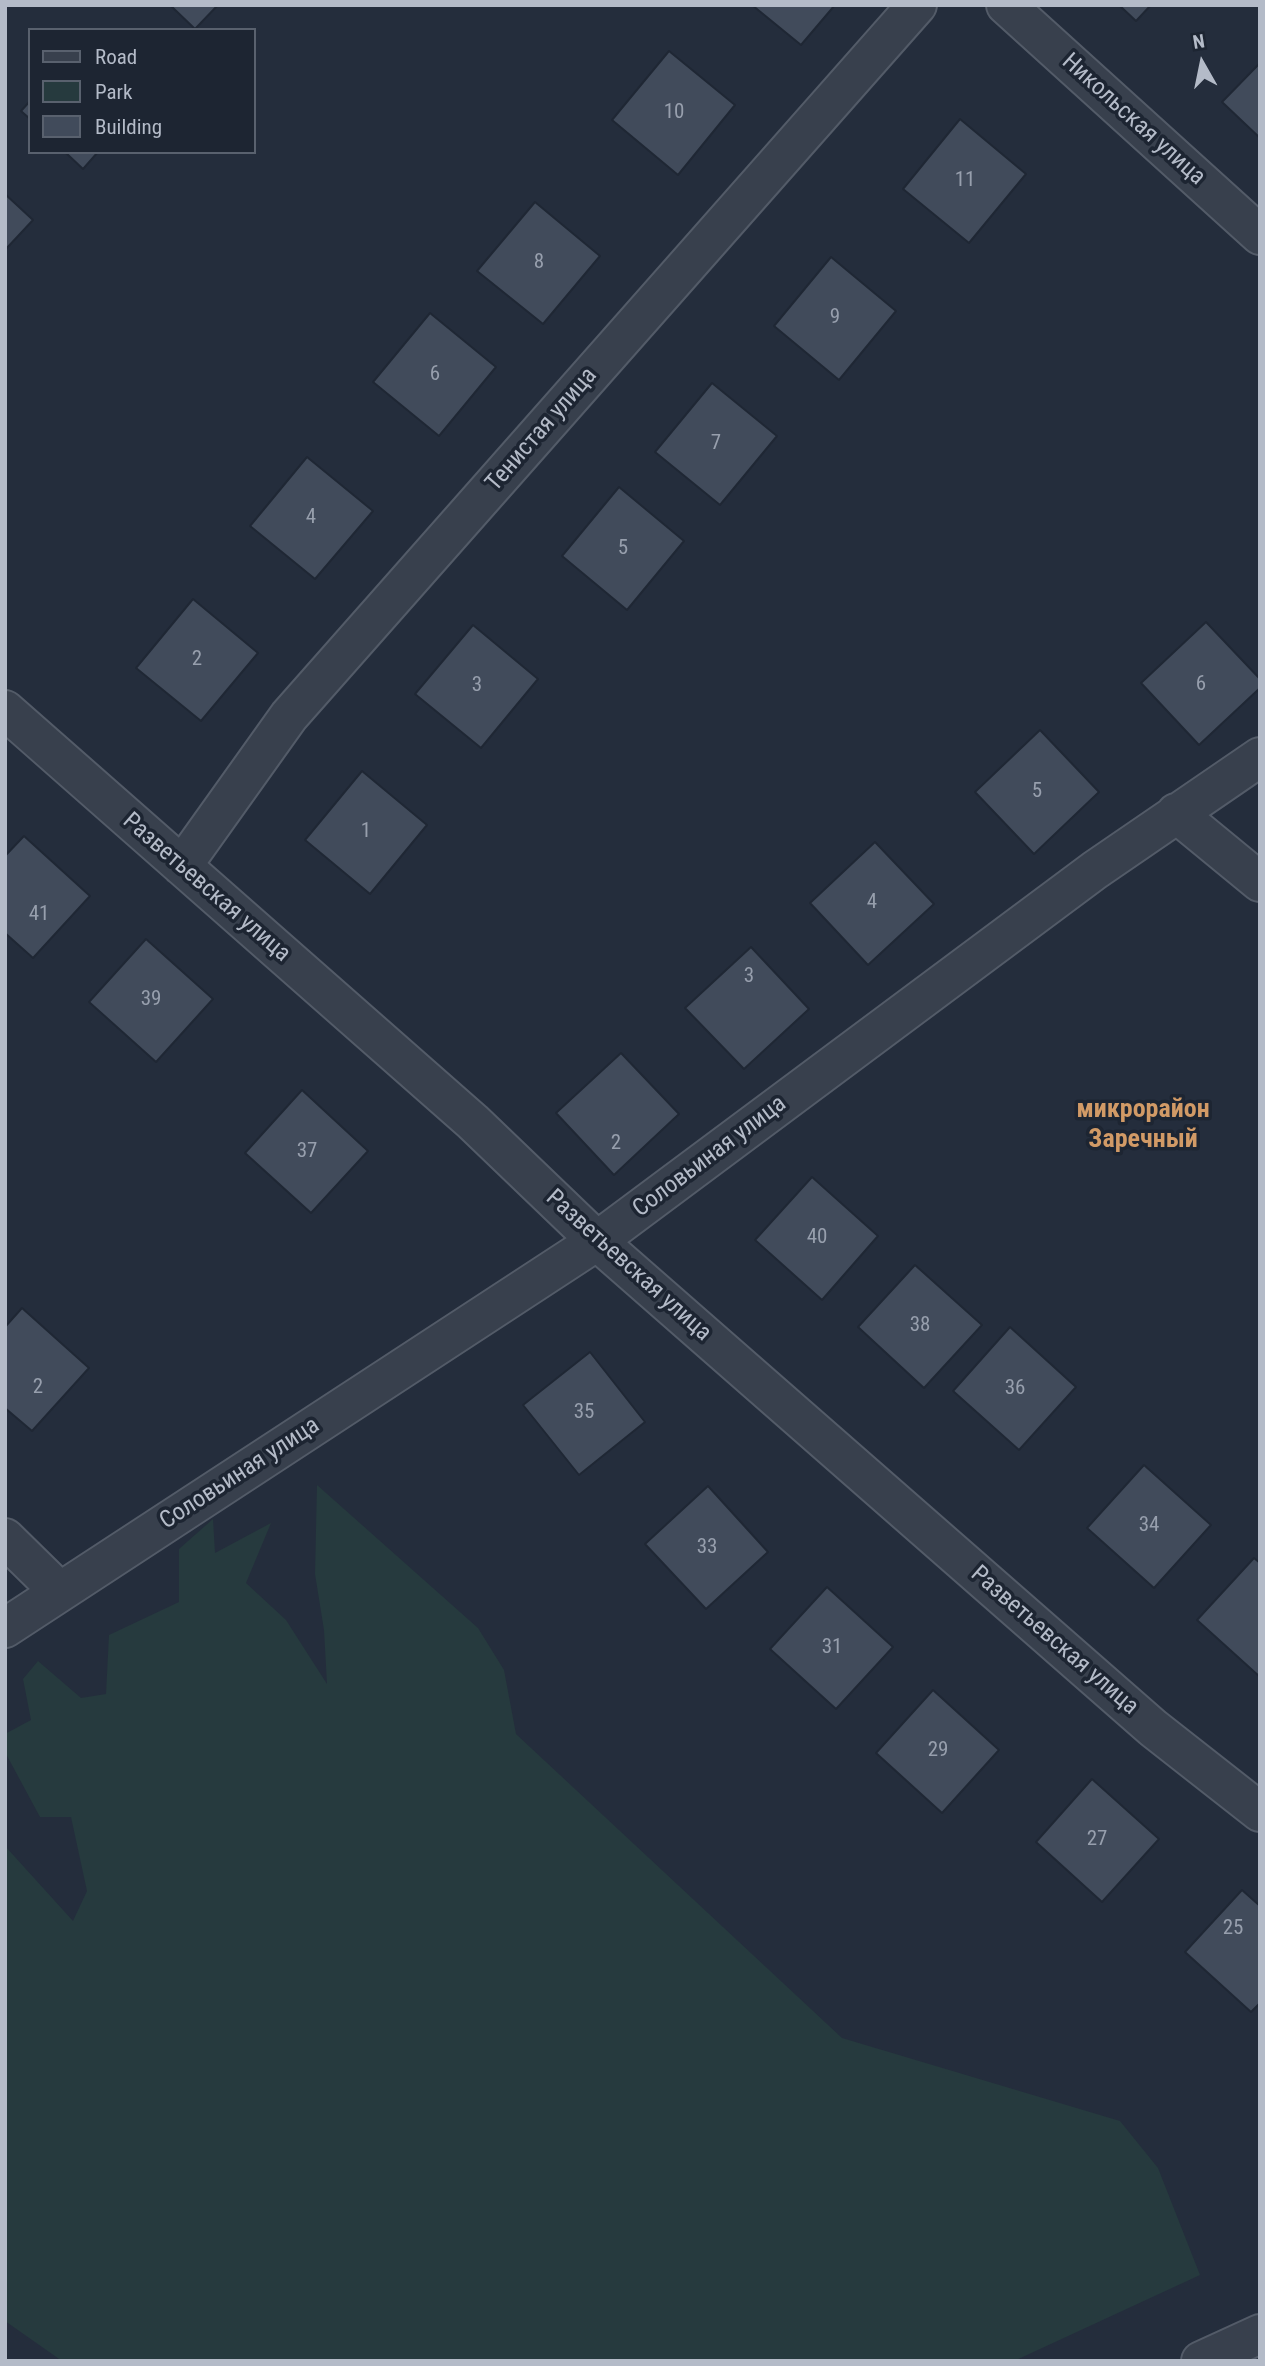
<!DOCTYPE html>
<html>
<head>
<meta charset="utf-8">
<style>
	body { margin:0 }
	#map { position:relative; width:1265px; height:2366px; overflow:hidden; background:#242d3c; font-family:"Roboto Condensed",sans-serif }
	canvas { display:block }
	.frame { position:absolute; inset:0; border:7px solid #b4bbc8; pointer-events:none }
	.legend { position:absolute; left:28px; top:28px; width:228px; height:126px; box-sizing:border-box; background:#1d2532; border:2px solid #59616e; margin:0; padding:9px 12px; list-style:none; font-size:21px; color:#b4bbc8 }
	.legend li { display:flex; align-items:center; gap:14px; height:35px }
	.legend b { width:35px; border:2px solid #59616e }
	.north { position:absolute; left:1167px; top:28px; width:70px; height:70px; -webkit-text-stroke:5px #1d2532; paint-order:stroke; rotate:351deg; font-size:19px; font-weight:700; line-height:28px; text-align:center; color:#b4bbc8 }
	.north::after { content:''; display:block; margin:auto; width:24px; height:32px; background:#b4bbc8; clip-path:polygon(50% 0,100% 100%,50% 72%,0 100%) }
</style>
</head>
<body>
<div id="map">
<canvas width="1265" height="2366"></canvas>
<div class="frame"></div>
<ul class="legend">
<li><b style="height:9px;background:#38404d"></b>Road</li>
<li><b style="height:19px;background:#263a3e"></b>Park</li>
<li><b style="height:19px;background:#414b5b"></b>Building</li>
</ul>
<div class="north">N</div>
</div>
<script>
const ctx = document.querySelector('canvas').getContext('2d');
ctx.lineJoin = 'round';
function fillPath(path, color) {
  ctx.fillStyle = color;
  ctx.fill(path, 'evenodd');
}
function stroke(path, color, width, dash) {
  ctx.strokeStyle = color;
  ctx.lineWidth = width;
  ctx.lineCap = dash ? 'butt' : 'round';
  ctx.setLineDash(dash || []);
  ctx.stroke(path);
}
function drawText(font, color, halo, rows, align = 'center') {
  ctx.font = font + ' "Roboto Condensed",sans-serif';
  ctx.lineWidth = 7;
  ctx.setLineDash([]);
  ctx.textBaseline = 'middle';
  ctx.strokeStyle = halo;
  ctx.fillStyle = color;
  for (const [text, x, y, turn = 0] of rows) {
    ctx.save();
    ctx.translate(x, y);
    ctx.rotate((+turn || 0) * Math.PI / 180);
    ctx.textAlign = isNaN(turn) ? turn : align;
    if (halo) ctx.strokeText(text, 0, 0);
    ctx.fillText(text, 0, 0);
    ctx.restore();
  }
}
const green = new Path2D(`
	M 317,1485 L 478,1628 L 504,1670 L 516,1734 L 842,2038 L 1120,2121 L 1158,2168 L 1200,2275 L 1014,2361 L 62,2361 L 5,2321 L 5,1846 L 73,1921 L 87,1891 L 71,1817 L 40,1817 L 5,1752 L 5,1734 L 31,1720 L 23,1679 L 38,1661 L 81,1698 L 106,1694 L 109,1635 L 179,1602 L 179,1549 L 213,1519 L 215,1553 L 271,1523 L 246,1583 L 286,1620 L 327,1684 L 324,1630 L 315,1574 Z`);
const building = new Path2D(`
	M 170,5 L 218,5 L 195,29 Z
	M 752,5 L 835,5 L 801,45 Z
	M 1119,5 L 1151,5 L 1136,21 Z
	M 669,51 L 735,105 L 678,175 L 612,120 Z
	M 1260,63 L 1260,138 L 1222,102 Z
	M 30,101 L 30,119 L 21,111 Z
	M 960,119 L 1026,174 L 969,243 L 903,189 Z
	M 65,152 L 98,152 L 83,169 Z
	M 5,194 L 33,220 L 5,250 Z
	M 535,202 L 600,256 L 543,324 L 477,271 Z
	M 831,257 L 896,311 L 839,380 L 774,326 Z
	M 430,313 L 496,367 L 439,436 L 373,382 Z
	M 712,383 L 777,436 L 720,505 L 655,452 Z
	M 307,457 L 373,511 L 315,579 L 250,526 Z
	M 619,487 L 684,541 L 627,610 L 562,556 Z
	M 193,599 L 258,653 L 201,721 L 136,668 Z
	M 1206,622 L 1260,679 L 1260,688 L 1199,745 L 1141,683 Z
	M 473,625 L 538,679 L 481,748 L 415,694 Z
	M 1040,730 L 1099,792 L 1034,854 L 975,792 Z
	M 362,771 L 427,825 L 370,894 L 305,840 Z
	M 24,836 L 90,896 L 33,958 L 5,933 L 5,856 Z
	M 875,842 L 934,904 L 868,965 L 810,903 Z
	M 146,939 L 213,999 L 156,1062 L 89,1002 Z
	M 751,947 L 809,1009 L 744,1069 L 685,1008 Z
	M 621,1053 L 679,1114 L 614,1175 L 556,1113 Z
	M 302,1090 L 368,1151 L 311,1213 L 245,1153 Z
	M 812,1177 L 878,1236 L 822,1300 L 755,1240 Z
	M 915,1265 L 982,1325 L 924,1388 L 858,1327 Z
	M 22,1308 L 89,1368 L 32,1431 L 5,1408 L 5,1327 Z
	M 1010,1327 L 1076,1387 L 1019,1450 L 953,1391 Z
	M 590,1352 L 645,1422 L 579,1475 L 523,1405 Z
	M 1144,1465 L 1211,1525 L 1154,1588 L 1087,1528 Z
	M 708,1486 L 768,1552 L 706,1609 L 645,1544 Z
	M 1254,1558 L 1260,1563 L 1260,1677 L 1197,1620 Z
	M 827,1587 L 893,1647 L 836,1709 L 770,1649 Z
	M 933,1690 L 999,1750 L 942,1813 L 876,1753 Z
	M 1092,1779 L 1159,1839 L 1102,1902 L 1036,1842 Z
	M 1242,1890 L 1260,1906 L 1260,2003 L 1251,2012 L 1185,1952 Z`);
const minor = new Path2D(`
	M 1006,5 L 1260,235
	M 5,710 L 473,1122 L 597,1241 L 1153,1728 L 1260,1812
	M 1176,813 L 1260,882
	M 182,866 L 289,716 L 917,5
	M 5,1538 L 60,1592
	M 5,1628 L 597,1241 L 1095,870 L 1260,757
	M 1201,2361 L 1260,2334`);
const numberNames = [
	["10",674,113],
	["11",965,181],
	["8",539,263],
	["9",835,318],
	["6",435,375],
	["7",716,444],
	["4",311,518],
	["5",623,549],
	["2",197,660],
	["6",1201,685],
	["3",477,686],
	["5",1037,792],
	["1",366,832],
	["4",872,903],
	["41",39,915],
	["3",749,977],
	["39",151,1000],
	["2",616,1144],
	["37",307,1152],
	["40",817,1238],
	["38",920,1326],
	["2",38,1388],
	["36",1015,1389],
	["35",584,1413],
	["34",1149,1526],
	["33",707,1548],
	["31",832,1648],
	["29",938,1751],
	["27",1097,1840],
	["25",1233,1929]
];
const streetNames = [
	["Никольская улица",1133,120,42],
	["Тенистая улица",542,430,-49],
	["Разветьевская улица",206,888,41],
	["Соловьиная улица",710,1157,-37],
	["Разветьевская улица",628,1266,42],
	["Соловьиная улица",240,1474,-33],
	["Разветьевская улица",1054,1641,41]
];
const neighbourhoodNames = [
	["микрорайон",1143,1110],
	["Заречный",1143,1140]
];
fillPath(green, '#263a3e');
fillPath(building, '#414b5b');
stroke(building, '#1f2734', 2);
stroke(minor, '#535b68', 42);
stroke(minor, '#38404d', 38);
drawText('21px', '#979fad', null, numberNames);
drawText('24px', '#b4bbc8', '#1d2532', streetNames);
drawText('bold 26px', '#d19a66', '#1d2532', neighbourhoodNames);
</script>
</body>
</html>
